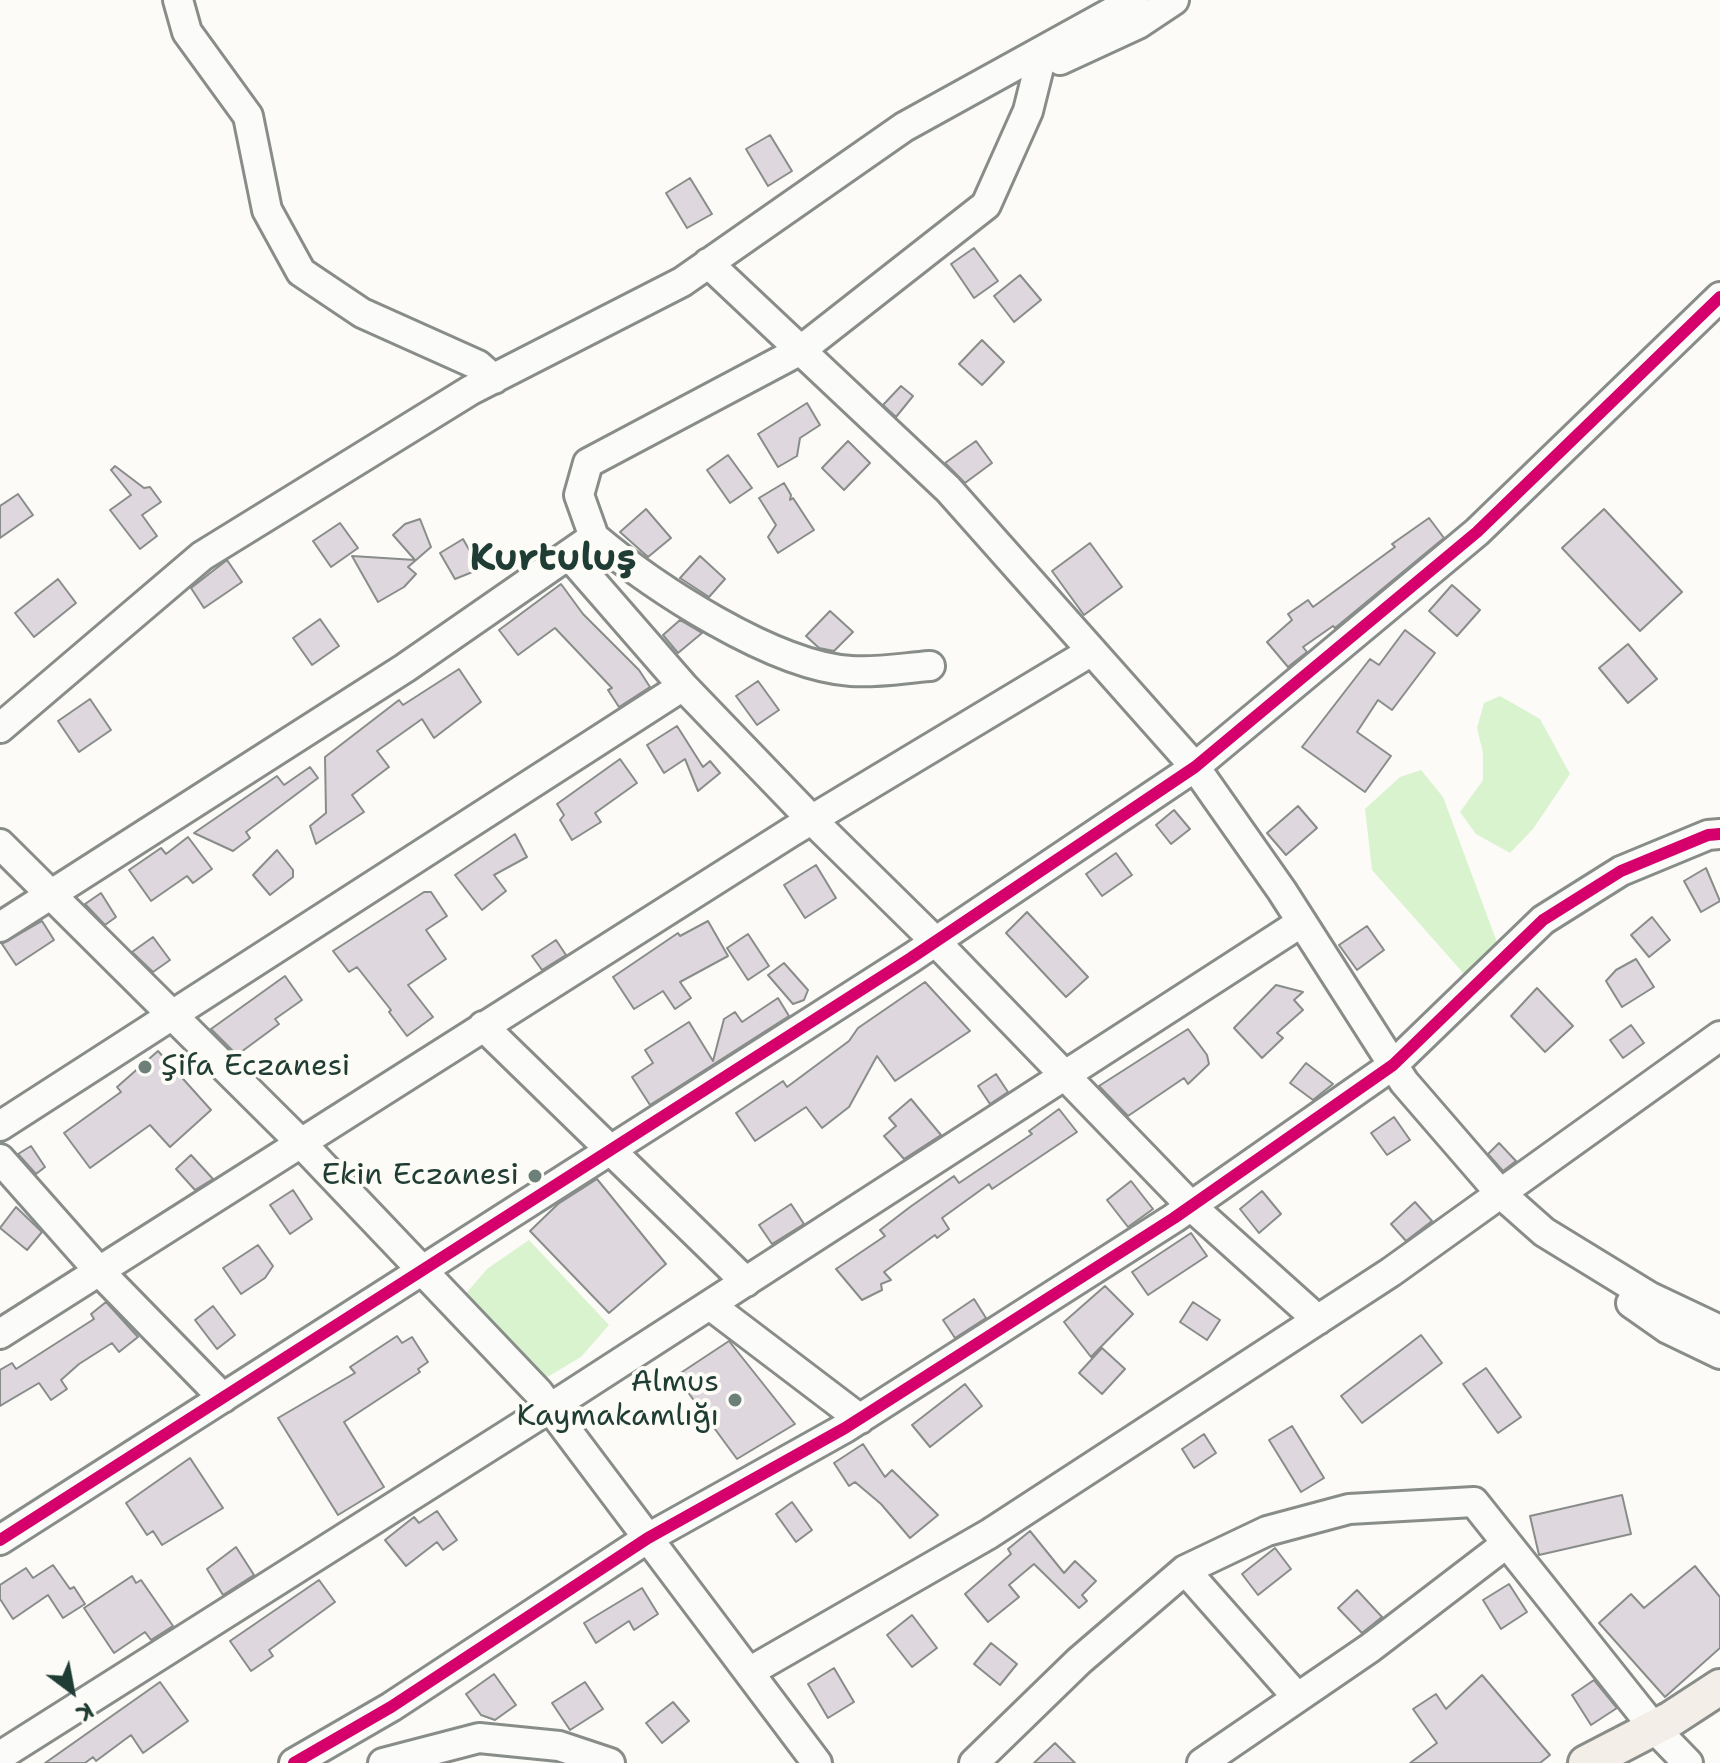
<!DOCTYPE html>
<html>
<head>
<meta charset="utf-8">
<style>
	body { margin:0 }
	#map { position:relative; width:1720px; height:1763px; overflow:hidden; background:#fcfbf8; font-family:"Shantell Sans",sans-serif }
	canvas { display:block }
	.north { position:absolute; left:32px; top:1651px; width:80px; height:80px; -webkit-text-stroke:6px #fdfcf7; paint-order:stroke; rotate:148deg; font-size:22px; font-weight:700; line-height:32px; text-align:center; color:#1f3d34 }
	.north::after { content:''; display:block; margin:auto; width:28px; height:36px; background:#1f3d34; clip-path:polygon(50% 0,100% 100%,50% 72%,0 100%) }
</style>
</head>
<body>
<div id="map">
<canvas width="1720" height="1763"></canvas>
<div class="north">K</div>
</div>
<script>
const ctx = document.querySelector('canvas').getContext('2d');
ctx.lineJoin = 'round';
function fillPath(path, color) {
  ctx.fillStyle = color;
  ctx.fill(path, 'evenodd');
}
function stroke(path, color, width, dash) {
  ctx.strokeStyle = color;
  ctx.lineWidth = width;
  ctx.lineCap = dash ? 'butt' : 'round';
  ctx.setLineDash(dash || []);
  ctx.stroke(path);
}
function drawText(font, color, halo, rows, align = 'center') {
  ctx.font = font + ' "Shantell Sans",sans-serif';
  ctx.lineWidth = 8;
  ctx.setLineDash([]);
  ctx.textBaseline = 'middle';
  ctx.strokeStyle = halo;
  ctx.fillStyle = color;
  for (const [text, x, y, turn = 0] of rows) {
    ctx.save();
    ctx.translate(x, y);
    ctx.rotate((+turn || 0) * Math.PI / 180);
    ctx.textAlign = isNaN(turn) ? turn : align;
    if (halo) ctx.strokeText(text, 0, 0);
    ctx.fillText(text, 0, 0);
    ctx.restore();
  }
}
const green = new Path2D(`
	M 1500,696 L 1540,719 L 1570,774 L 1533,829 L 1510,853 L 1476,834 L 1460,812 L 1483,780 L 1483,753 L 1477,728 L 1484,703 Z
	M 1421,770 L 1443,797 L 1498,945 L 1465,975 L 1372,870 L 1365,809 L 1400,777 Z
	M 529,1240 L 609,1325 L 581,1357 L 544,1379 L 463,1297 L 487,1269 Z`);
const building = new Path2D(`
	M 770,135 L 792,171 L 768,186 L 746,149 Z
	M 690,178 L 712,214 L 687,228 L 666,193 Z
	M 974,248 L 998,281 L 974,298 L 951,264 Z
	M 1020,275 L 1041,300 L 1014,322 L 994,296 Z
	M 982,340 L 1004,362 L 982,385 L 959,364 Z
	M 901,386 L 913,396 L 896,417 L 883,405 Z
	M 807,403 L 820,425 L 800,438 L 797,456 L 778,467 L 758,434 Z
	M 848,441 L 870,463 L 844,490 L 822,468 Z
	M 976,441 L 992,463 L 965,483 L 945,463 Z
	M 728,455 L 752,488 L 730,503 L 707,470 Z
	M 115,466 L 144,488 L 150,487 L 161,502 L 142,515 L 157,536 L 140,549 L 110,510 L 131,495 L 111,470 Z
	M 784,483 L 791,495 L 790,500 L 793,498 L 814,530 L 778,553 L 768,537 L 776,525 L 759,498 Z
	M 18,494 L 33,515 L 0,538 L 0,506 Z
	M 646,509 L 671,538 L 648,557 L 620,532 Z
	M 1604,509 L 1682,592 L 1640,631 L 1562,548 Z
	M 1429,518 L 1444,538 L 1335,628 L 1333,626 L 1303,647 L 1307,652 L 1288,667 L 1267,642 L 1292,620 L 1288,614 L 1308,600 L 1313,607 L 1395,547 L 1392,544 Z
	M 420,519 L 431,547 L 408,567 L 416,574 L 404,587 L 378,602 L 352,556 L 415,560 L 393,535 L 405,524 Z
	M 340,523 L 358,548 L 331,567 L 313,541 Z
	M 463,539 L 480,569 L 455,579 L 440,553 Z
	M 1090,543 L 1122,587 L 1084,615 L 1052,571 Z
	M 700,556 L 725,579 L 709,597 L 680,578 Z
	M 227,560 L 242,582 L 204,608 L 191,588 Z
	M 58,579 L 76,603 L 34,637 L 15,613 Z
	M 561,584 L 583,614 L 639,670 L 650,687 L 619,707 L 608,690 L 612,688 L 555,628 L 518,655 L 499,630 Z
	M 1452,585 L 1480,610 L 1457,636 L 1429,611 Z
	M 830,611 L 853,632 L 834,651 L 819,648 L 806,636 Z
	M 320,619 L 339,646 L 312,665 L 293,638 Z
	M 680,620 L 702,633 L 678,653 L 663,635 Z
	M 1405,630 L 1435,653 L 1392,710 L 1378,700 L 1357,732 L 1391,756 L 1365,792 L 1302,747 L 1370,659 L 1379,665 Z
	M 1628,644 L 1657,679 L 1628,703 L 1599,668 Z
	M 459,669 L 481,702 L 434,738 L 422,719 L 377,751 L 389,767 L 352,795 L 364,812 L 316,844 L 310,826 L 326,813 L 325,757 L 399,700 L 403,705 Z
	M 758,681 L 779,710 L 757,725 L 736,696 Z
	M 90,699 L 111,730 L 79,752 L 58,721 Z
	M 677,726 L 703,767 L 710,761 L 720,773 L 698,791 L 685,759 L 664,773 L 647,745 Z
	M 620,759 L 637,783 L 595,813 L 601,822 L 572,840 L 560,820 L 564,815 L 557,804 Z
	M 310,767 L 318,778 L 246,832 L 250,838 L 233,851 L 194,833 L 277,776 L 284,785 Z
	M 1298,806 L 1317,828 L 1286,855 L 1267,833 Z
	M 1174,810 L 1190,829 L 1171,844 L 1156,825 Z
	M 515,834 L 527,857 L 494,875 L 506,891 L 482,910 L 455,875 Z
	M 188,837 L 212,869 L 193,883 L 187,876 L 151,901 L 129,870 L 161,848 L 166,854 Z
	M 277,850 L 293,870 L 293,877 L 270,895 L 253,875 Z
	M 1116,853 L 1132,875 L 1102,896 L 1086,874 Z
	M 816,865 L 836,898 L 805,918 L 784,885 Z
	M 1706,868 L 1720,901 L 1701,912 L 1684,881 Z
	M 424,892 L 431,892 L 447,916 L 426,930 L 446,959 L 408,985 L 433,1017 L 407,1036 L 389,1012 L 391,1010 L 357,967 L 349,972 L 333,951 Z
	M 101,893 L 116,917 L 105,925 L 85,904 Z
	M 1027,912 L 1088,977 L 1066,997 L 1006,933 Z
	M 1652,917 L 1670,940 L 1649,957 L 1631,935 Z
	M 42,921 L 54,940 L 16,965 L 2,944 Z
	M 708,921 L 728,956 L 680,982 L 691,998 L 675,1009 L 663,991 L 634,1009 L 613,977 L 678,933 L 680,936 Z
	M 1367,926 L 1384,950 L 1357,970 L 1339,945 Z
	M 748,934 L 769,966 L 748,980 L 727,948 Z
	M 153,937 L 170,960 L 153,972 L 132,952 Z
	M 556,940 L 566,955 L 542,970 L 532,956 Z
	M 1636,959 L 1654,987 L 1622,1007 L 1606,981 L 1616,970 Z
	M 784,963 L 808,990 L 804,1000 L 793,1004 L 768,975 Z
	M 285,976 L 302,1000 L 275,1019 L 279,1024 L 237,1055 L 211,1029 Z
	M 925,982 L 970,1031 L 895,1081 L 877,1056 L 849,1107 L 822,1128 L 806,1107 L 755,1141 L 736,1113 L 783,1081 L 787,1087 L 849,1041 L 858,1028 Z
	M 1276,985 L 1303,992 L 1294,1000 L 1303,1010 L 1277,1033 L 1283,1038 L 1262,1058 L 1234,1028 Z
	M 1537,988 L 1573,1026 L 1545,1052 L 1511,1016 Z
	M 778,998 L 789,1016 L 650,1105 L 632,1077 L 653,1063 L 645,1050 L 689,1022 L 713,1061 L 724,1019 L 735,1012 L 742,1022 Z
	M 1631,1025 L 1644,1043 L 1623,1058 L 1610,1040 Z
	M 1188,1029 L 1207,1055 L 1209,1064 L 1188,1084 L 1184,1078 L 1128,1116 L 1099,1086 Z
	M 158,1051 L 211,1110 L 170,1147 L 150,1125 L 90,1168 L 64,1133 L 121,1092 L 117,1087 Z
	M 1306,1063 L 1333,1084 L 1313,1100 L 1290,1083 Z
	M 996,1074 L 1008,1092 L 990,1104 L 978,1086 Z
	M 911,1099 L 941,1135 L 904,1159 L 884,1136 L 896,1126 L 889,1118 Z
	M 1059,1109 L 1077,1132 L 992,1189 L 989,1184 L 942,1218 L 949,1229 L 937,1238 L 935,1235 L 884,1272 L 891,1280 L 881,1284 L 882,1290 L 862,1300 L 836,1269 L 885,1236 L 880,1230 L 910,1207 L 954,1176 L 959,1183 L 1032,1134 L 1029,1131 Z
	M 1394,1117 L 1410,1140 L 1387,1155 L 1371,1133 Z
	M 1499,1143 L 1516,1161 L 1503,1171 L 1488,1154 Z
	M 31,1146 L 45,1167 L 36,1174 L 18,1154 Z
	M 191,1155 L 213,1179 L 195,1190 L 176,1169 Z
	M 597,1179 L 666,1264 L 609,1313 L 530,1231 L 558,1204 Z
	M 1131,1181 L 1153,1209 L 1128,1227 L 1107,1200 Z
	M 293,1190 L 312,1219 L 290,1234 L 270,1205 Z
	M 1262,1191 L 1281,1214 L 1259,1233 L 1240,1209 Z
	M 1415,1202 L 1432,1221 L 1406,1241 L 1391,1224 Z
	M 791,1204 L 804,1224 L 772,1244 L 759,1225 Z
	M 16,1207 L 42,1232 L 27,1250 L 0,1228 Z
	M 1191,1233 L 1207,1256 L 1148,1295 L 1132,1272 Z
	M 258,1245 L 273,1266 L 265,1278 L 241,1294 L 223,1268 Z
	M 1105,1286 L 1133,1314 L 1091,1357 L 1064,1322 Z
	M 974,1299 L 986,1318 L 955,1338 L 943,1320 Z
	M 106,1302 L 138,1337 L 119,1352 L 112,1343 L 79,1364 L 61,1380 L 67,1389 L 51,1400 L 39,1383 L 0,1406 L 0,1370 L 12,1363 L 16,1369 L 94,1319 L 91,1314 Z
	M 1193,1302 L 1220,1320 L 1207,1340 L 1180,1322 Z
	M 213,1306 L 235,1335 L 217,1349 L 195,1320 Z
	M 1421,1335 L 1442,1363 L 1362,1423 L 1341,1396 Z
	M 397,1336 L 402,1343 L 412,1337 L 428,1362 L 418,1369 L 420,1372 L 344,1422 L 384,1487 L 338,1515 L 278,1418 L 355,1373 L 350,1367 Z
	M 729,1341 L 795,1424 L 737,1459 L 676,1376 Z
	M 1102,1348 L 1125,1369 L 1102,1394 L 1079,1373 Z
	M 1486,1368 L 1521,1417 L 1498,1433 L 1463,1384 Z
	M 965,1384 L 982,1406 L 930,1447 L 912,1425 Z
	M 1292,1426 L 1324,1478 L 1301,1492 L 1269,1440 Z
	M 1204,1434 L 1216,1453 L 1194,1468 L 1182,1449 Z
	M 863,1444 L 885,1477 L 892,1470 L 938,1515 L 910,1538 L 881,1504 L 855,1482 L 849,1486 L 834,1463 Z
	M 190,1458 L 223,1508 L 162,1545 L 153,1531 L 147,1535 L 126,1503 Z
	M 1622,1495 L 1631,1534 L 1539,1555 L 1530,1516 Z
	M 792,1502 L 812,1530 L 796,1542 L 776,1514 Z
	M 437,1511 L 457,1540 L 443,1550 L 437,1542 L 406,1566 L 385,1540 L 414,1517 L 419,1523 Z
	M 1030,1531 L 1064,1573 L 1075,1561 L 1096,1581 L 1082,1595 L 1087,1601 L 1079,1608 L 1034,1564 L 1009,1585 L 1019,1597 L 988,1622 L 965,1594 L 1011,1554 L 1008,1549 Z
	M 236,1547 L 254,1575 L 223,1595 L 207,1569 Z
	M 1275,1548 L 1291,1569 L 1258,1595 L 1242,1574 Z
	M 53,1565 L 70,1589 L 74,1587 L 85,1604 L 63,1618 L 48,1595 L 13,1619 L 0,1599 L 0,1585 L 26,1568 L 33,1578 Z
	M 1695,1566 L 1720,1597 L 1720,1648 L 1665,1697 L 1599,1623 L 1631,1594 L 1644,1608 Z
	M 132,1576 L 136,1583 L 141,1580 L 173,1626 L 151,1640 L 145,1632 L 114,1653 L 84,1608 Z
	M 319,1580 L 335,1602 L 269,1650 L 273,1656 L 251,1671 L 230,1641 Z
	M 1509,1584 L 1527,1612 L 1501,1629 L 1483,1600 Z
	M 642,1588 L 658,1614 L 634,1630 L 629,1621 L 596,1643 L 584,1623 Z
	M 1357,1590 L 1382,1617 L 1362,1633 L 1338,1608 Z
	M 912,1615 L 937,1648 L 912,1667 L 887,1635 Z
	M 991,1643 L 1017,1664 L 1000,1685 L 974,1664 Z
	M 834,1668 L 854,1702 L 828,1718 L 808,1684 Z
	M 494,1674 L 516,1705 L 495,1720 L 481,1715 L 466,1694 Z
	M 1482,1675 L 1550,1755 L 1540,1763 L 1410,1763 L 1437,1743 L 1413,1709 L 1436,1694 L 1446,1709 Z
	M 1594,1680 L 1617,1708 L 1591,1725 L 1572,1695 Z
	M 160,1682 L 188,1721 L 143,1753 L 131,1735 L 96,1761 L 93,1757 L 85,1763 L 45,1763 Z
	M 585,1682 L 603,1709 L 570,1730 L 552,1703 Z
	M 673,1702 L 689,1721 L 662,1743 L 646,1723 Z
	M 1055,1743 L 1075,1763 L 1034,1763 Z`);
const minor = new Path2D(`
	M 178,0 L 187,32 L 248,116 L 267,210 L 301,272 L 362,313 L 478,365 L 494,379
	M 1060,60 L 1138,24 L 1174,0
	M 708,263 L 948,489 L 1195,767 L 1282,891 L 1404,1082 L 1500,1193 L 1544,1232 L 1650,1297 L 1720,1330
	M 594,537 C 653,587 773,666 851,671 C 876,673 904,668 930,666
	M 569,555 L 683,686 L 812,820 L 935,941 L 1191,1206 L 1318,1320
	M 0,728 L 202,556 L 471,390 L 682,282 L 904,127 L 1134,0
	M 0,844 L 299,1141 L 538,1392 L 817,1763
	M 0,927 L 405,668 L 594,537 L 579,495 L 588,463 L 801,350 L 986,205 L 1028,111 L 1043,51
	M 483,1026 L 746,1282
	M 0,1126 L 683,686
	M 0,1159 L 99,1271 L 223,1398
	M 1631,1303 L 1668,1329 L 1720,1354
	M 710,1305 L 860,1419
	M 0,1334 L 791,832 L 1092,651
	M 0,1540 L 911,958 L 1195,767 L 1477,532 L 1720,297
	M 1185,1570 L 1297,1697
	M 749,1672 L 989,1534 L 1391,1272 L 1720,1036
	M 0,1756 L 550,1408 L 1302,922
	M 294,1763 L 391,1707 L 648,1538 L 845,1428 L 1174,1218 L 1393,1065 L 1543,920 L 1621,871 L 1708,835 L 1720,834
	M 383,1763 L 479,1738 L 559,1746 L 610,1763
	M 974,1763 L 1079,1661 L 1185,1570 L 1267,1531 L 1349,1509 L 1474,1502 L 1654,1728 L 1688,1763
	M 1202,1763 L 1370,1648 L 1506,1544`);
const major = new Path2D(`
	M 1586,1763 L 1671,1719 L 1720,1687`);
const cycleway = new Path2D(`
	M 0,1540 L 911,958 L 1195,767 L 1477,532 L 1720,297
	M 294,1763 L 391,1707 L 648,1538 L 845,1428 L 1174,1218 L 1393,1065 L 1543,920 L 1621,871 L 1708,835 L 1720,834`);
const markers = [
	[145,1067,8,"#6c8079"],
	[535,1176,8,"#6c8079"],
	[735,1400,8,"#6c8079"]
];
const poiNames = [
	["Şifa Eczanesi",161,1067,"left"],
	["Ekin Eczanesi",519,1176],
	["Almus",719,1383],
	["Kaymakamlığı",719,1417]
];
const districtNames = [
	["Kurtuluş",553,560]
];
fillPath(green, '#d9f3ce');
fillPath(building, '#dfd7de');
stroke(building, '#888d8a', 2);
stroke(minor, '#888d8a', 34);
stroke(major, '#888d8a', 40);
stroke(minor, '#fbfbf9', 28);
stroke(major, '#f3eee7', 34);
stroke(cycleway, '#d6006c', 12);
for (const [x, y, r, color] of markers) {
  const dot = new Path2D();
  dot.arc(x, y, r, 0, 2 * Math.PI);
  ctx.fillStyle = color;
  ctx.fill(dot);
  stroke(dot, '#fdfcf7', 3);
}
drawText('30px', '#1f3d34', '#fdfcf7', poiNames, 'right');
drawText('bold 38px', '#1f3d34', '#fdfcf7', districtNames);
</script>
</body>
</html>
